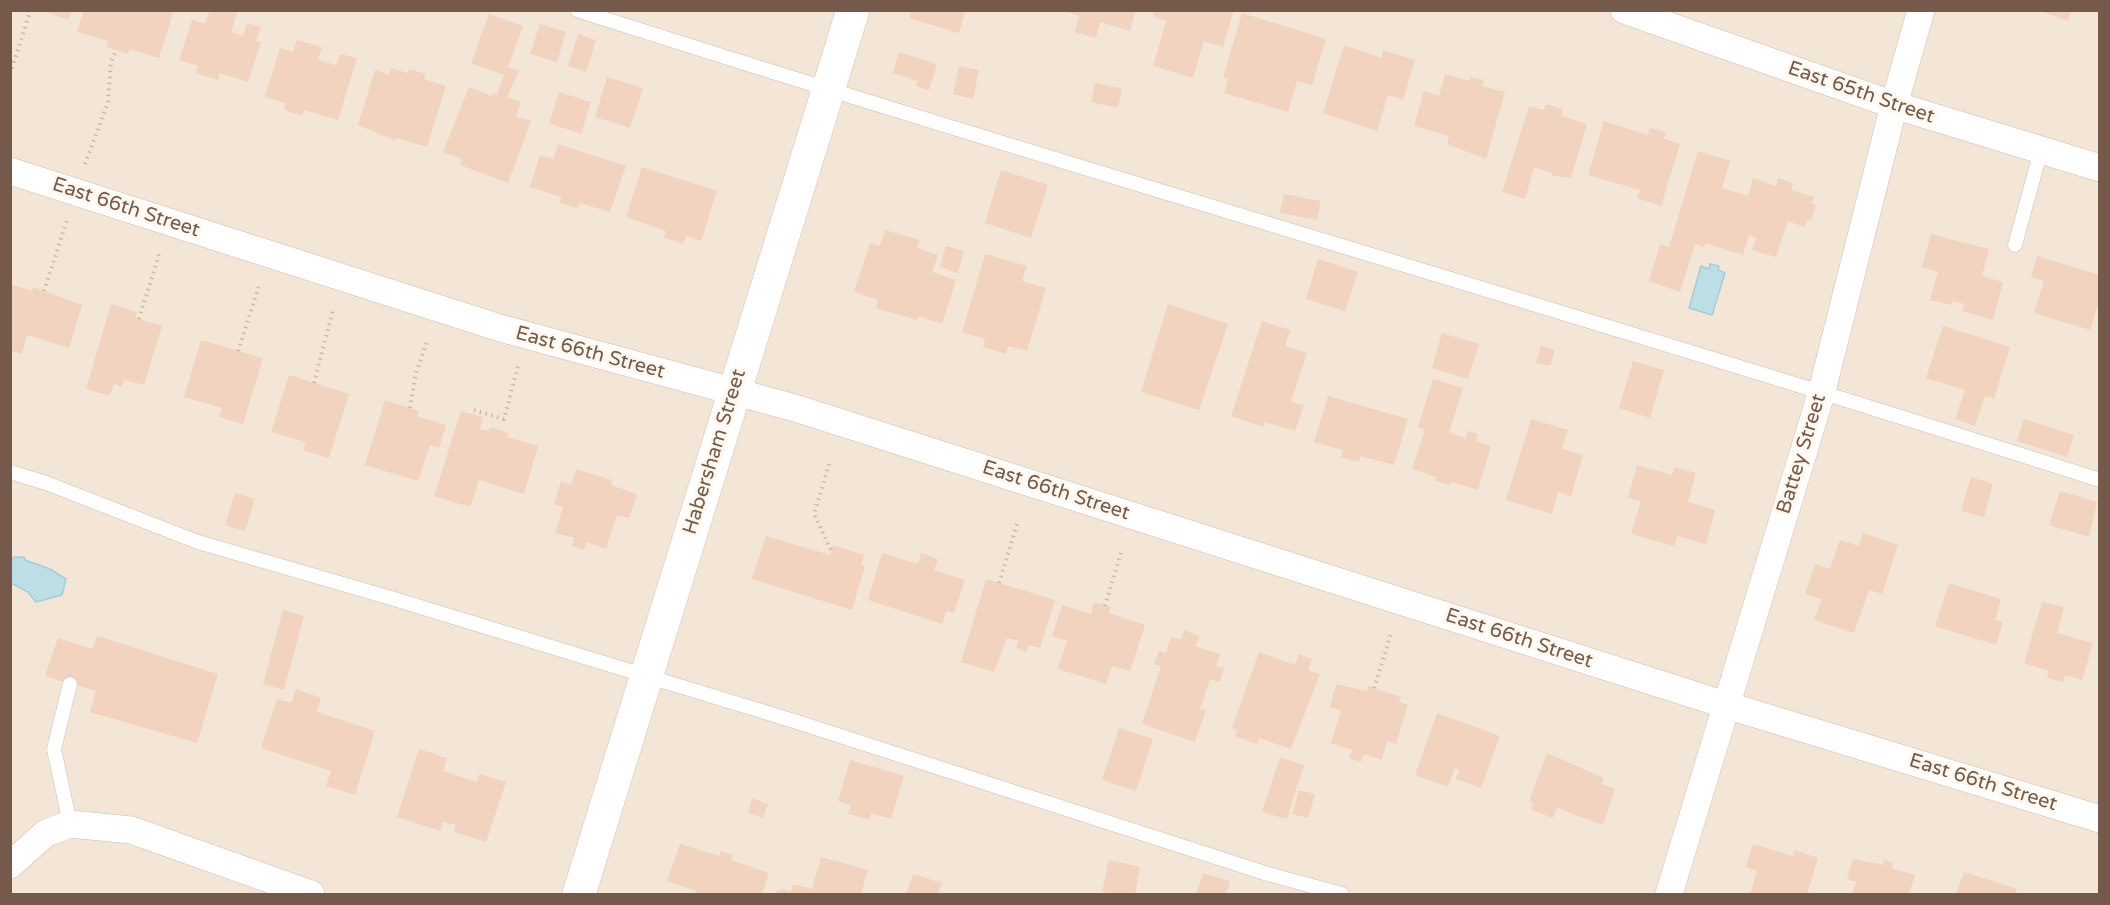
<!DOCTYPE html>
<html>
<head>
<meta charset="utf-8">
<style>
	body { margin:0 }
	#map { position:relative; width:2110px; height:905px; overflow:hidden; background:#fcf4e7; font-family:"Varela Round",sans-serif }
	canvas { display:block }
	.frame { position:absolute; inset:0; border:12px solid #755a4c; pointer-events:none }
</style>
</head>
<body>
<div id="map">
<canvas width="2110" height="905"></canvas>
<div class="frame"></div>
</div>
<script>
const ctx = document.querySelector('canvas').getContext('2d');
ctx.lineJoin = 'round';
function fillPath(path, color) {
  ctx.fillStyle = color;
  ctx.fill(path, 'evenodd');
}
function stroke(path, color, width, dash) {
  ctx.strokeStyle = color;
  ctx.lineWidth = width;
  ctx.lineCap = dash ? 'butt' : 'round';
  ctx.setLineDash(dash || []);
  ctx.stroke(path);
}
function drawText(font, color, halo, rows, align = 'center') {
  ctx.font = font + ' "Varela Round",sans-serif';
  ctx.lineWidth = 6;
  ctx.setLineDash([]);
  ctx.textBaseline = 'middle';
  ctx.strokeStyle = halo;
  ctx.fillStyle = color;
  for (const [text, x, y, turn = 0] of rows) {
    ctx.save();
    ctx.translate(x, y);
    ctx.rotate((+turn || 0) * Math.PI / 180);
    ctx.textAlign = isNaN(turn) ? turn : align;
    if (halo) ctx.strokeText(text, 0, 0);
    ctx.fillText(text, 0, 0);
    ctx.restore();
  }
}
const residential = new Path2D(`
	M 11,11 L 2099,11 L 2099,894 L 11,894 Z`);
const water = new Path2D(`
	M 1710,264 L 1719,266 L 1718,270 L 1725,273 L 1712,315 L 1689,308 L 1701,266 L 1709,269 Z
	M 14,557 L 24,557 L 25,560 L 50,569 L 66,579 L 62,595 L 36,602 L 28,592 L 11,583 L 11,560 Z`);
const building = new Path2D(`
	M 41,10 L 72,10 L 68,20 Z
	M 84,10 L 174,10 L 159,58 L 130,49 L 128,54 L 106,47 L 108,41 L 77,32 Z
	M 210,10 L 238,10 L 231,32 L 243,36 L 247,23 L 261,27 L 256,41 L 261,42 L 248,82 L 220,73 L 218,80 L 196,73 L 198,66 L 179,60 L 192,20 L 205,24 Z
	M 912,10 L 966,10 L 959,33 L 909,18 Z
	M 1061,10 L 1136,10 L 1130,31 L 1100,22 L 1096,38 L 1075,32 L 1079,16 Z
	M 1155,10 L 1234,10 L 1223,47 L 1204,41 L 1193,78 L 1153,66 L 1166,21 L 1153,17 Z
	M 2037,10 L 2071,10 L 2068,21 Z
	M 1242,13 L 1326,39 L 1312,85 L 1297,81 L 1288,112 L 1224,93 L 1228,79 L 1223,78 Z
	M 489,14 L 523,26 L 508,67 L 519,71 L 507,97 L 521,102 L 516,116 L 531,121 L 508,183 L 460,165 L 462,159 L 443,152 L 469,87 L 492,96 L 493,93 L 497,94 L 504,75 L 471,63 Z
	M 540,24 L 566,32 L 557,62 L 530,54 Z
	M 578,34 L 596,40 L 586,72 L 568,66 Z
	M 297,40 L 322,47 L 318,60 L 336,65 L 340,54 L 357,58 L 338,120 L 304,110 L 302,116 L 284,110 L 286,103 L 265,97 L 280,48 L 293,52 Z
	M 1344,45 L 1382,58 L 1383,50 L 1415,60 L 1403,100 L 1388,95 L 1377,131 L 1323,113 Z
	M 899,52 L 937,64 L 929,90 L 916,86 L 918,81 L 893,73 Z
	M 959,66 L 979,70 L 973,99 L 953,94 Z
	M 391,68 L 408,73 L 409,69 L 426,74 L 424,79 L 446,86 L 427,147 L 397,138 L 396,141 L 358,125 L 375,70 L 389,75 Z
	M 1445,74 L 1469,81 L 1471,77 L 1484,80 L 1482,86 L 1505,92 L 1486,159 L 1447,144 L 1449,136 L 1414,126 L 1424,91 L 1439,96 Z
	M 607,77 L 643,88 L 630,128 L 595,117 Z
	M 1095,83 L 1122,89 L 1118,108 L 1091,102 Z
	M 559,92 L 591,102 L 581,134 L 549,123 Z
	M 1546,104 L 1563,109 L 1561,116 L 1587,124 L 1571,178 L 1551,175 L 1552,173 L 1534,167 L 1525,199 L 1502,192 L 1529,106 L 1544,110 Z
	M 1604,121 L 1648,135 L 1650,128 L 1666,132 L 1664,139 L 1680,144 L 1661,206 L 1637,198 L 1640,190 L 1588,175 Z
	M 558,144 L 626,166 L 610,212 L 580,203 L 578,208 L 560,203 L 561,197 L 530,187 L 540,155 L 554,159 Z
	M 1698,151 L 1730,161 L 1722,188 L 1748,196 L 1753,178 L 1776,186 L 1778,178 L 1793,183 L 1791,190 L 1814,197 L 1812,204 L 1816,205 L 1811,221 L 1807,220 L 1804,227 L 1788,221 L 1776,257 L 1752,250 L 1756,238 L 1749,235 L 1743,255 L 1705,243 L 1704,247 L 1695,244 L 1680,292 L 1649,281 L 1660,244 L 1669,247 Z
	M 642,167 L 717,191 L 701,241 L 686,236 L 683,244 L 664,238 L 666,231 L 626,217 Z
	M 1001,170 L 1048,185 L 1031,238 L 985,223 Z
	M 1284,194 L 1321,201 L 1317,220 L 1280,213 Z
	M 885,230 L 920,240 L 917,248 L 938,255 L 932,272 L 956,280 L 942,324 L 919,316 L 917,320 L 876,308 L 878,300 L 854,292 L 870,243 L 880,246 Z
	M 1931,234 L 1989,249 L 1982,276 L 2003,282 L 1993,320 L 1962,311 L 1964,304 L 1953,301 L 1951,305 L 1930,300 L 1938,272 L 1922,267 Z
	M 946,246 L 964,251 L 958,273 L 940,267 Z
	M 985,254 L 1027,266 L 1022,281 L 1046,288 L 1027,351 L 1008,346 L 1006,354 L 983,347 L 985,339 L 962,332 Z
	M 2037,256 L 2100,275 L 2100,299 L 2090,330 L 2034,313 L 2044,281 L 2031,277 Z
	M 1318,259 L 1358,272 L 1345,311 L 1306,299 Z
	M 10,284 L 32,291 L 33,287 L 82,305 L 69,348 L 27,335 L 22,354 L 10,350 Z
	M 111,304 L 137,312 L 136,318 L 162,326 L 144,385 L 124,380 L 122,387 L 114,384 L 110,396 L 86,389 Z
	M 1168,304 L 1228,324 L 1199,410 L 1141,392 Z
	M 1262,321 L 1290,330 L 1285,346 L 1307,353 L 1291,402 L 1304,405 L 1295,431 L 1265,422 L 1263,427 L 1231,416 Z
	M 1943,326 L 2010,347 L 1994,399 L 1985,396 L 1975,426 L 1955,419 L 1965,390 L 1926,378 Z
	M 1442,333 L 1479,344 L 1468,379 L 1432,368 Z
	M 201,340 L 263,358 L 243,424 L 219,417 L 222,408 L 184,397 Z
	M 1541,346 L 1555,350 L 1550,366 L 1536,363 Z
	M 1633,361 L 1664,370 L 1650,418 L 1619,408 Z
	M 289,375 L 349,394 L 329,458 L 303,450 L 306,442 L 271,432 Z
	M 1433,379 L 1463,388 L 1449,433 L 1465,438 L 1468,431 L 1478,434 L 1476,441 L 1491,446 L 1478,490 L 1451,482 L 1450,485 L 1435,481 L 1436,477 L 1412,469 L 1425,430 L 1418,427 Z
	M 1328,396 L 1408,419 L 1394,465 L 1361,456 L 1359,462 L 1341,457 L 1343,450 L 1314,442 Z
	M 385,400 L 419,411 L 417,416 L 446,425 L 439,448 L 430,445 L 418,481 L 365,465 Z
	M 461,411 L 483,417 L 480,429 L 489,431 L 490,427 L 509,433 L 507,437 L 538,446 L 524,494 L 479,480 L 470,507 L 434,496 Z
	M 1531,419 L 1568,430 L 1562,449 L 1583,455 L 1571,496 L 1558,492 L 1552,514 L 1506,500 Z
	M 2024,419 L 2074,435 L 2067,457 L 2017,441 Z
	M 1637,465 L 1672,475 L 1674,467 L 1696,473 L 1688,502 L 1715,510 L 1706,544 L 1677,536 L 1674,546 L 1631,534 L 1641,501 L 1628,498 Z
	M 576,469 L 612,480 L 611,485 L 637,494 L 629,518 L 617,515 L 606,549 L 587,542 L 584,550 L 572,546 L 574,538 L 555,533 L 563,507 L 554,504 L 561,481 L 571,485 Z
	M 1971,477 L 1993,484 L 1984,517 L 1961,511 Z
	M 2060,491 L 2097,502 L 2089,537 L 2049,525 Z
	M 235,493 L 255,499 L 245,531 L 225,525 Z
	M 1863,533 L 1898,545 L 1882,594 L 1869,590 L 1854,633 L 1814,620 L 1822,599 L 1805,594 L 1815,564 L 1830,569 L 1840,540 L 1859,546 Z
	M 766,536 L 830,555 L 833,545 L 864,555 L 861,565 L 865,566 L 852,610 L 752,579 Z
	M 882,553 L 918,564 L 921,553 L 938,559 L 934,570 L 965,580 L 954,613 L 946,611 L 942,624 L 868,600 Z
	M 986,579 L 1055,600 L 1040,648 L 1029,645 L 1026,652 L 1016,648 L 1018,641 L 1007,638 L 994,672 L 961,662 Z
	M 1949,583 L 2001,599 L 1995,620 L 2003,622 L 1996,645 L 1935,626 Z
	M 1094,602 L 1111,607 L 1109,613 L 1145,625 L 1130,671 L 1112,666 L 1106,684 L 1058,669 L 1067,641 L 1052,636 L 1062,605 L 1091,614 Z
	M 2042,602 L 2064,607 L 2057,633 L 2093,643 L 2082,680 L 2065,675 L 2063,682 L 2047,678 L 2049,671 L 2024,663 Z
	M 283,610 L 304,616 L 284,690 L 263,684 Z
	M 1184,630 L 1199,636 L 1195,646 L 1220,654 L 1216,666 L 1224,668 L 1220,682 L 1210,679 L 1200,709 L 1206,710 L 1195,742 L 1142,724 L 1161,666 L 1154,664 L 1159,651 L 1166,653 L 1171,637 L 1181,640 Z
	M 97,636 L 218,674 L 197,743 L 90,712 L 96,691 L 45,676 L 58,638 L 93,649 Z
	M 1259,652 L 1295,665 L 1299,654 L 1312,659 L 1308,670 L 1320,674 L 1291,749 L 1259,738 L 1257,744 L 1235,736 L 1237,730 L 1232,728 Z
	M 1336,684 L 1367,691 L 1368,686 L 1401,697 L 1399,702 L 1408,705 L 1396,744 L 1387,741 L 1382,760 L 1364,754 L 1361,762 L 1349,758 L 1352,750 L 1331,743 L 1341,711 L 1330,707 Z
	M 296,689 L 321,698 L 317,712 L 375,731 L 355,795 L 326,786 L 331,771 L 261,748 L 277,699 L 291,703 Z
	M 1437,713 L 1500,736 L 1481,788 L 1456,779 L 1459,770 L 1455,768 L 1448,787 L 1415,775 Z
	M 1119,728 L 1153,739 L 1136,791 L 1102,780 Z
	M 419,749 L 447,758 L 443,771 L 477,782 L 479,774 L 506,782 L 486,842 L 454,832 L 456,825 L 443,822 L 441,831 L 397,817 Z
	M 1547,753 L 1604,778 L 1602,784 L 1615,789 L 1603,825 L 1557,808 L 1553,818 L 1531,810 L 1533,802 L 1529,801 Z
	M 1280,757 L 1304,765 L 1287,819 L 1262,812 Z
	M 850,760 L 904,776 L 891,819 L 871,813 L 870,820 L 848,814 L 851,805 L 838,801 Z
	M 1299,790 L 1315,794 L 1308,818 L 1292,814 Z
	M 752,798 L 768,804 L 763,818 L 748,813 Z
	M 680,844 L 719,856 L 721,851 L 733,855 L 731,860 L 769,873 L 762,894 L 695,894 L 696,891 L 667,881 Z
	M 1753,844 L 1793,856 L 1795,850 L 1818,858 L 1807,894 L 1750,894 L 1757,871 L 1746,867 Z
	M 821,857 L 868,870 L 861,894 L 776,894 L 777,890 L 782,889 L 791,892 L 793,884 L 812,889 Z
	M 1853,859 L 1883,865 L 1884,860 L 1894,863 L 1892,868 L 1915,875 L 1909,894 L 1852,894 L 1856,882 L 1847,879 Z
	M 1109,860 L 1140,867 L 1135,894 L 1102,892 Z
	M 1964,872 L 2017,889 L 2015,894 L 1956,894 Z
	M 1203,873 L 1230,881 L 1226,894 L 1196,894 Z
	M 913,874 L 942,883 L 938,894 L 906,894 Z`);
const path = new Path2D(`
	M 10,74 L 30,12
	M 85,164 L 108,102 L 111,62 L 116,50
	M 44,291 L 67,220
	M 139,319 L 160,251
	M 238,351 L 260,283
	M 314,383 L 333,310
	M 410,408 L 416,373 L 428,339
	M 474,410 L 504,419 L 518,366
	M 829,464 L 814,514 L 831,550
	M 999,583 L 1018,521
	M 1105,606 L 1121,553
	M 1374,688 L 1392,631`);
const lane = new Path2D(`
	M 577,10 C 1083,172 1594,318 2100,480
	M 2015,245 L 2041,150
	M 10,472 L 46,483 L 198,542 L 391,598 L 794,721 L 1268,874 L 1342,894
	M 70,824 L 54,749 L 70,684`);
const street = new Path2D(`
	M 1624,10 L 1894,105 L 2100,168
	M 10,171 L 500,328 L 795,408 L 1726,705 L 2100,819
	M 10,865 L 46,833 L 70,824 L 131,830 L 311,894
	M 1669,894 L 1822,391 L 1894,105 L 1921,10`);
const secondary = new Path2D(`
	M 579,894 L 853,10`);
const streetNames = [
	["East 65th Street",1861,93,19],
	["East 66th Street",126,208,18],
	["East 66th Street",590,353,15],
	["Habersham Street",715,452,-73],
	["Battey Street",1802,454,-73],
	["East 66th Street",1056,491,18],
	["East 66th Street",1519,639,18],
	["East 66th Street",1983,783,17]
];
fillPath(residential, '#f3e6d6');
fillPath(water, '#bcdfe5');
stroke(water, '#a2cfd7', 1.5);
fillPath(building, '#f1d3c0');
stroke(lane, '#d0beb0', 15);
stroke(street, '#d0beb0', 28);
stroke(secondary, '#d2beae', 34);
stroke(path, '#d6b6a2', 4, [1.5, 4.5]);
stroke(lane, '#fff', 14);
stroke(street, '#fff', 27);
stroke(secondary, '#fff', 33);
drawText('20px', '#755a4c', '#fff8ee', streetNames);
</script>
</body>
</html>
